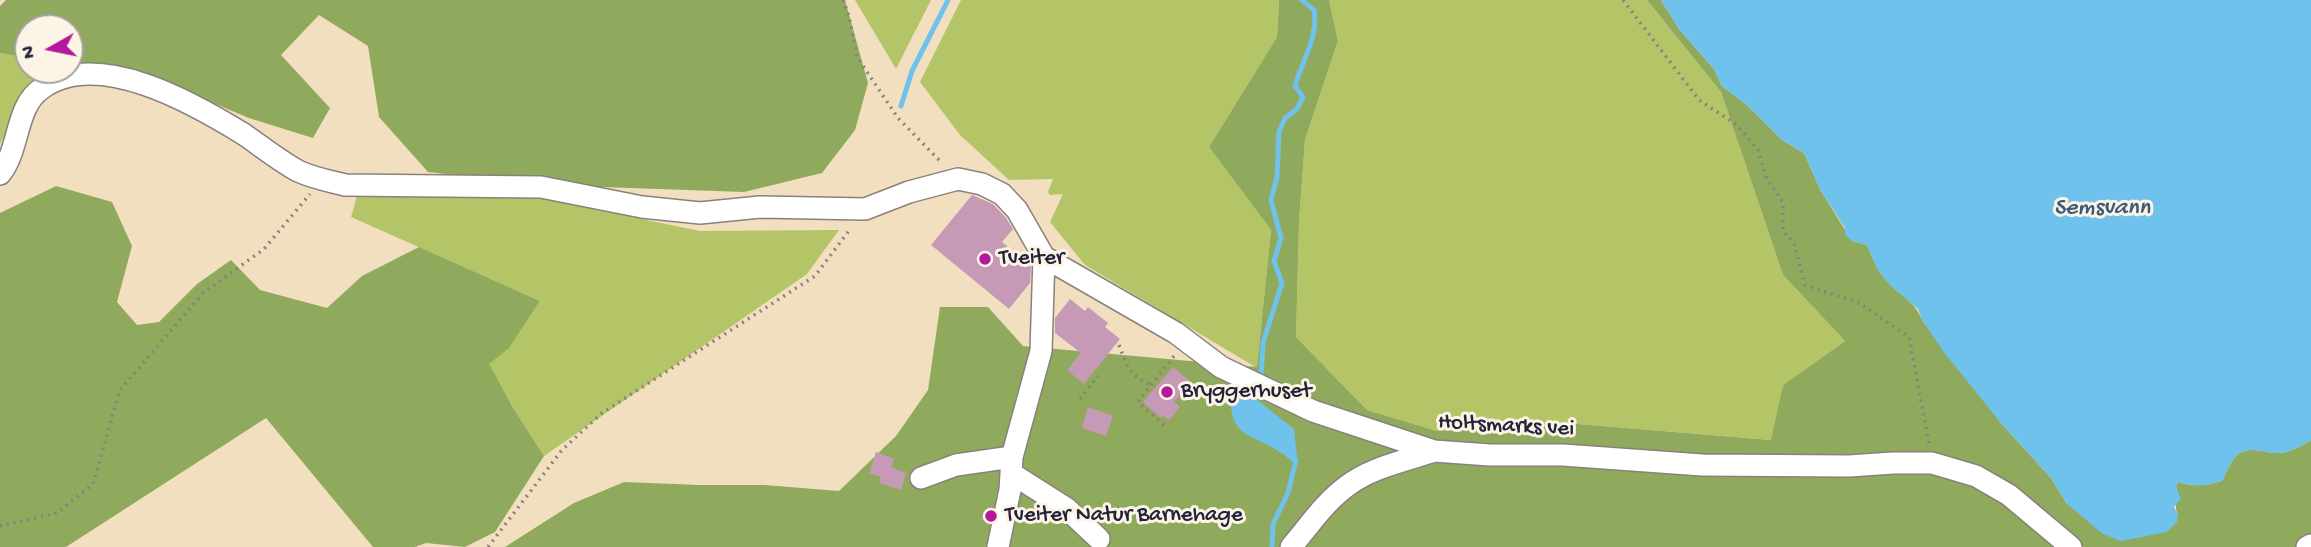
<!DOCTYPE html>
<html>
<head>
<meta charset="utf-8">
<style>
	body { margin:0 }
	#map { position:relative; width:2311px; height:547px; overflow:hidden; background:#f2dfbf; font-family:"Gochi Hand",sans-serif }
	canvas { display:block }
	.north { position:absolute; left:14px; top:14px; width:70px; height:70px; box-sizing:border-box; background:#fcf5e5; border:2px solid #a5a1a1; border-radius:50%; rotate:261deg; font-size:19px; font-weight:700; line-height:28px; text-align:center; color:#22223b }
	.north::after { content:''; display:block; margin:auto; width:24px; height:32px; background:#b5179e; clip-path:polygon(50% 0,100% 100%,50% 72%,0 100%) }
</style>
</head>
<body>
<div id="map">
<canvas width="2311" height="547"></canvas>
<div class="north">N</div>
</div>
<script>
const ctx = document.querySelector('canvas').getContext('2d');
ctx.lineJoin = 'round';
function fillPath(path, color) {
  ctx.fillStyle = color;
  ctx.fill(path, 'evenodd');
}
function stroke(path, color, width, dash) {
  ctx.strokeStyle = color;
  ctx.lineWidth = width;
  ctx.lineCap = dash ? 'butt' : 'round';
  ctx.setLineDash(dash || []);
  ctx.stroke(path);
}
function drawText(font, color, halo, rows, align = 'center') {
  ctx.font = font + ' "Gochi Hand",sans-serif';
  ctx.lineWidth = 6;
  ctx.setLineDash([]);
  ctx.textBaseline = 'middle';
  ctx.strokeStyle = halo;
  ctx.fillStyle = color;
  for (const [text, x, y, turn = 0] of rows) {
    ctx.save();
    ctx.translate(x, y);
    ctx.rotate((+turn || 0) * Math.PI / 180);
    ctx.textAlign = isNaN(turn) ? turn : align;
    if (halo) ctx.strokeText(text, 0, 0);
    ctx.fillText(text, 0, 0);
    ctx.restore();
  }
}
const green = new Path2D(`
	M 855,0 L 931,0 L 896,69 Z
	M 961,0 L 1279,0 L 1277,37 L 1209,147 L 1271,230 L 1257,368 L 1085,265 L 1050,222 L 1063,194 L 1050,195 L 1048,192 L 1053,179 L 1009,180 L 960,135 L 920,82 Z
	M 1329,0 L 1647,0 L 1721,92 L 1783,275 L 1845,341 L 1783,385 L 1772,440 L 1554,422 L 1437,431 L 1367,410 L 1296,337 L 1299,222 L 1305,140 L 1338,41 Z
	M 0,53 L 28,58 L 28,70 L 41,70 L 0,144 Z
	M 358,192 L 530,196 L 700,231 L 839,230 L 807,274 L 544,456 L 512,406 L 488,364 L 509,347 L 540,301 L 351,217 Z`);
const forest = new Path2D(`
	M 6,0 L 845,0 L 868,83 L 855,130 L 822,173 L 744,192 L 545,185 L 428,172 L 379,117 L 368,46 L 319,15 L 281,55 L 330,108 L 313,138 L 249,118 L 141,73 L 70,64 L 70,28 L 28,28 L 28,58 L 0,53 L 0,6 Z
	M 1279,0 L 1329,0 L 1338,41 L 1305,140 L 1299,222 L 1296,337 L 1367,410 L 1437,431 L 1554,422 L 1771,440 L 1783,385 L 1845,341 L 1783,275 L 1721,92 L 1647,0 L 1661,0 L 1679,29 L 1714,69 L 1722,86 L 1748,106 L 1782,140 L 1804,153 L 1821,191 L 1852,241 L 1867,245 C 1873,258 1877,271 1887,281 C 1900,296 1915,301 1922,320 L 2001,423 L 2051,478 L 2067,504 L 2178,515 C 2173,505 2179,497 2176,486 L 2178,482 C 2194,487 2206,486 2222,481 C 2226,474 2230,462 2236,456 C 2248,444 2266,454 2280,453 C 2290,452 2302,446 2311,440 L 2311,547 L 505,547 L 574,503 L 624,482 L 699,485 L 764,485 L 839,491 L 896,436 L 928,390 L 940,307 L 988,307 L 1023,346 L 1257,367 L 1271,230 L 1209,147 L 1277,37 Z
	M 56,186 L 112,202 L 132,246 L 117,302 L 137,325 L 159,322 L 197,284 L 231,260 L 260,290 L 327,308 L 362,276 L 419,247 L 540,301 L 509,348 L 489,364 L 512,406 L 544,456 L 495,532 L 465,547 L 426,543 L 415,547 L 373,547 L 266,418 L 66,547 L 0,547 L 0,213 Z`);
const water = new Path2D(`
	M 1661,0 L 2311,0 L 2311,440 C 2302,446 2290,452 2280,453 C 2266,454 2248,444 2236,456 C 2230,462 2226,474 2222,481 C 2206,486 2194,487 2178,482 L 2176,487 L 2181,499 L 2174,507 L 2178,515 L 2177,522 L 2167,532 L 2121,541 L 2103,534 L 2067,504 L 2051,478 L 2001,423 L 1946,355 L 1922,320 L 1918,309 L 1888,283 L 1877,268 L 1867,245 L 1852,241 L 1845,235 L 1845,228 L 1821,191 L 1804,153 L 1782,140 L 1748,106 L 1722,86 L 1714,69 L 1679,29 Z
	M 1254,393 L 1258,396 L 1257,400 L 1294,429 L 1298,465 C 1291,462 1287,456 1280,452 C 1255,435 1230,438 1231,400 L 1235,397 L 1252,396 Z`);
const stream = new Path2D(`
	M 901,106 L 912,71 L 948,0
	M 1261,376 L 1263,343 L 1282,283 L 1274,261 L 1281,238 L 1271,200 L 1277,177 L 1279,132 L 1285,118 L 1297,109 L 1303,97 L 1295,86 C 1302,61 1319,36 1314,10 L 1302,0
	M 1272,547 L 1273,524 L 1288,493 L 1296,460 L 1294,458`);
const building = new Path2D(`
	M 972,195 L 993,204 L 1006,218 L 1013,229 L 1002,242 L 1031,266 L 1030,283 L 1009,309 L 931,245 Z
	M 1070,299 L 1085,311 L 1088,307 L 1108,323 L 1105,327 L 1120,339 L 1084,384 L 1067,370 L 1081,353 L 1055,333 L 1055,318 Z
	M 1173,367 L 1191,382 L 1174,402 L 1180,407 L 1169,420 L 1163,416 L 1161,418 L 1143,402 Z
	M 1088,407 L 1113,416 L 1106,436 L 1082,428 Z
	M 876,452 L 894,459 L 891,467 L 906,473 L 901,490 L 879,483 L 881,477 L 869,473 Z
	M 988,507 L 992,509 L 990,524 L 981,520 Z`);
const path = new Path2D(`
	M 843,0 L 849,16 L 857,57 L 898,118 L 942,163
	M 1623,0 L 1699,100 L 1737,125 L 1758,150 L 1767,179 L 1783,202 L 1783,231 L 1794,243 L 1805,285 L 1859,303 L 1909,337 L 1929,443
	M 1119,345 C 1128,368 1128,373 1150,385
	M 1080,399 L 1098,376
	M 1164,425 L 1138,402 L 1174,356
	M 0,526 L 57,513 L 93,484 L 120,390 L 203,293 L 264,249 L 310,194
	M 488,547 L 562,450 L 602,413 L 815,276 L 851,228`);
const minor = new Path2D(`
	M 0,174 C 20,150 15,107 41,89 C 97,47 195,104 245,135 C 262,147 280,161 298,171 C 313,178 329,181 345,185 L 541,187 L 642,207 L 700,213 L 760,207 L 865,209 L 909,192 L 958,179 L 982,184 L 1002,194 L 1017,210 L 1044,257
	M 1044,257 L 1176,333 L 1221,367 L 1313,411 L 1434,451 L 1490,455 L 1563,455 L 1702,465 L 1849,466 L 1893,463 L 1932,463 L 1976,476 L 2009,495 L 2071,547
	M 1011,473 L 1066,508 L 1099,539
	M 921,478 L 956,465 L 1012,457
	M 998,547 L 1010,490 L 1012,457 L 1041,351 L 1044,257
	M 1291,547 C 1309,526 1325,502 1347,486 C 1372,467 1405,461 1434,451
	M 2307,547 L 2311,545`);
const markers = [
	[985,259,7,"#b5179e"],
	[1167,392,7,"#b5179e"],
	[991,516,7,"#b5179e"]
];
const poiNames = [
	["Tveiter",999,259],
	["Bryggerhuset",1181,392],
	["Tveiter Natur Barnehage",1005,516]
];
const streetNames = [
	["Holtsmarks vei",1506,427,3]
];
const waterNames = [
	["Semsvann",2102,209]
];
fillPath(green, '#b4c568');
fillPath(forest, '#8faa5c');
fillPath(water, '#6fc2eb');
stroke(stream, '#6fc2eb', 5);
fillPath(building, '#c699b6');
stroke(minor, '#8a807d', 24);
stroke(path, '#8a807d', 3.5, [2, 5]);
stroke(minor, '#fff', 21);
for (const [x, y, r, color] of markers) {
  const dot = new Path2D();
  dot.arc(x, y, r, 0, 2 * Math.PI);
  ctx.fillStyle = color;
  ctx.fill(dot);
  stroke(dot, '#fcf5e5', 2.5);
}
drawText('23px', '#22223b', '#fcf5e5', poiNames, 'left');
drawText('23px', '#22223b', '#fcf5e5', streetNames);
drawText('italic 24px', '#3d5a79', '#fcf5e5', waterNames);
</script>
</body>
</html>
